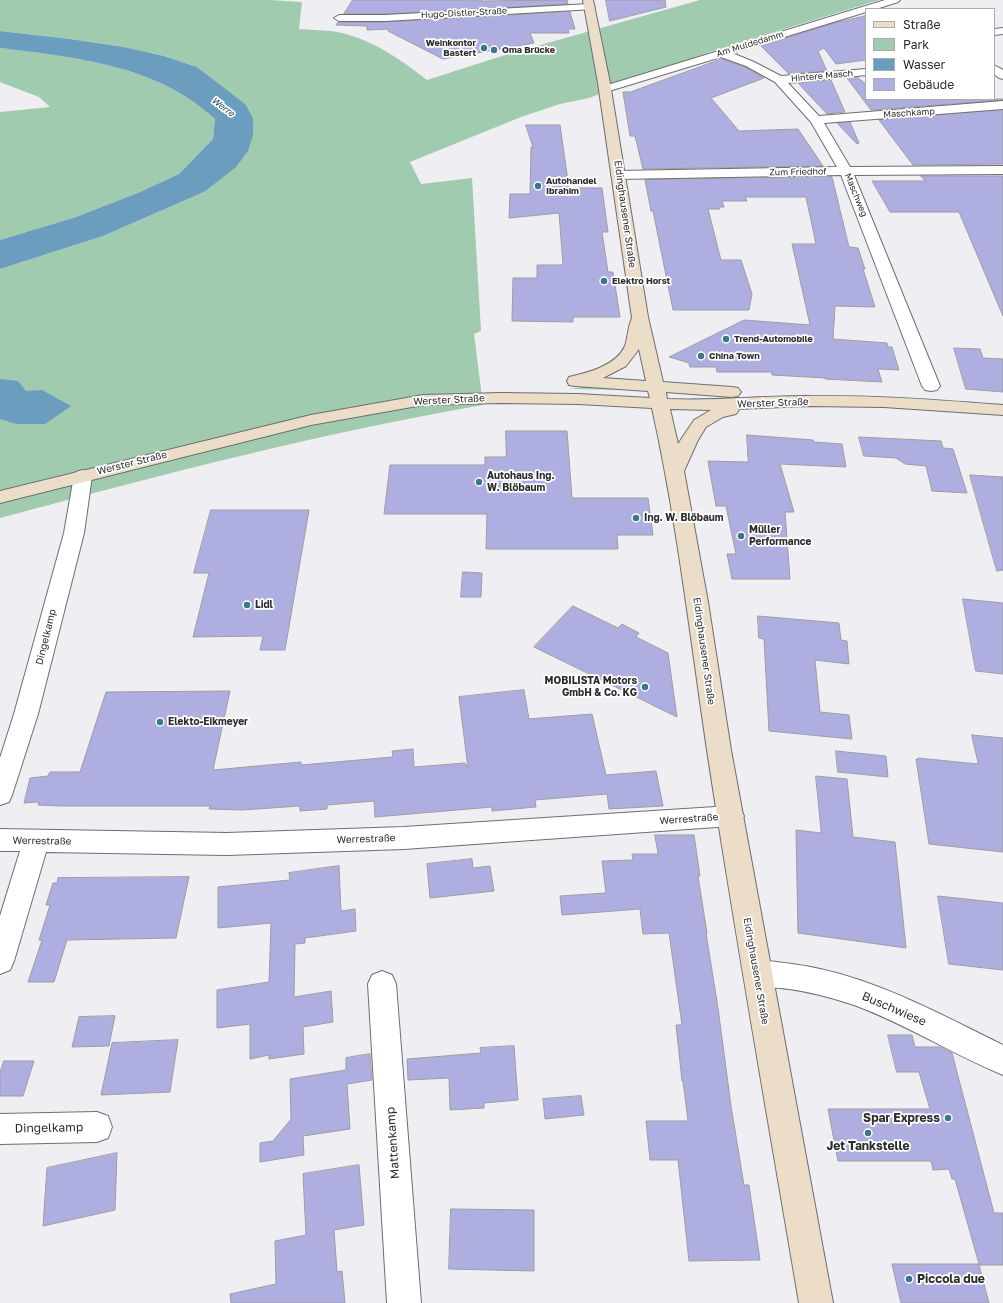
<!DOCTYPE html>
<html>
<head>
<meta charset="utf-8">
<style>
	body { margin:0 }
	#map { position:relative; width:1003px; height:1303px; overflow:hidden; background:#efeff3; font-family:"Golos Text",sans-serif }
	canvas { display:block }
	.legend { position:absolute; left:865px; top:8px; width:130px; height:92px; box-sizing:border-box; background:#fff; border:1px solid #ababab; margin:0; padding:5px 7px; list-style:none; font-size:12px; color:#2c2c2e }
	.legend li { display:flex; align-items:center; gap:8px; height:20px }
	.legend b { width:20px; border:1px solid #ababab }
</style>
</head>
<body>
<div id="map">
<canvas width="1003" height="1303"></canvas>
<ul class="legend">
<li><b style="height:5px;background:#ebddc8"></b>Straße</li>
<li><b style="height:11px;background:#a0cbaf"></b>Park</li>
<li><b style="height:11px;background:#6b9dbe"></b>Wasser</li>
<li><b style="height:11px;background:#afaee1"></b>Gebäude</li>
</ul>
</div>
<script>
const ctx = document.querySelector('canvas').getContext('2d');
ctx.lineJoin = 'round';
function fillPath(path, color) {
  ctx.fillStyle = color;
  ctx.fill(path, 'evenodd');
}
function stroke(path, color, width, dash) {
  ctx.strokeStyle = color;
  ctx.lineWidth = width;
  ctx.lineCap = dash ? 'butt' : 'round';
  ctx.setLineDash(dash || []);
  ctx.stroke(path);
}
function drawText(font, color, halo, rows, align = 'center') {
  ctx.font = font + ' "Golos Text",sans-serif';
  ctx.lineWidth = 3.5;
  ctx.setLineDash([]);
  ctx.textBaseline = 'middle';
  ctx.strokeStyle = halo;
  ctx.fillStyle = color;
  for (const [text, x, y, turn = 0] of rows) {
    ctx.save();
    ctx.translate(x, y);
    ctx.rotate((+turn || 0) * Math.PI / 180);
    ctx.textAlign = isNaN(turn) ? turn : align;
    if (halo) ctx.strokeText(text, 0, 0);
    ctx.fillText(text, 0, 0);
    ctx.restore();
  }
}
const green = new Path2D(`
	M 0,0 L 269,0 L 302,2 L 299,29 C 309,30 320,30 330,31 C 368,36 397,57 427,80 L 505,55 L 700,0 L 879,0 L 710,52 L 589,98 L 560,104 L 521,117 L 410,162 L 421,184 L 472,178 L 481,331 L 474,334 L 483,405 C 320,433 160,475 0,518 L 0,269 L 103,236 L 204,192 L 253,135 L 253,118 L 244,104 L 197,67 L 164,56 L 124,47 L 70,39 L 0,31 Z
	M 0,48 C 60,55 124,61 178,92 C 184,95 191,98 196,102 C 203,107 208,113 215,119 L 213,139 L 179,174 L 140,192 L 76,217 L 0,240 L 0,112 L 50,107 L 39,97 L 0,82 Z
	M 598,385 L 631,388 L 631,390 L 569,389 Z`);
const water = new Path2D(`
	M 0,31 L 70,39 L 124,47 L 164,56 L 197,67 L 245,104 L 253,118 L 253,135 L 248,151 L 236,167 L 204,192 L 103,236 L 0,269 L 0,240 L 76,217 L 140,192 L 179,174 L 213,139 L 215,119 C 158,65 74,57 0,48 Z
	M 0,379 L 18,381 L 26,391 L 42,390 L 71,406 L 45,424 L 16,424 L 0,419 Z`);
const building = new Path2D(`
	M 353,0 L 481,0 L 482,1 L 567,0 L 568,4 L 385,14 L 344,14 Z
	M 606,0 L 665,0 L 666,7 L 610,21 Z
	M 570,12 L 575,29 L 568,29 L 569,33 L 530,33 L 534,43 L 443,59 L 388,31 L 388,29 L 367,30 L 367,26 L 336,25 L 338,22 L 385,22 Z
	M 866,16 L 866,60 L 836,64 L 824,48 L 818,51 L 827,71 L 789,74 L 761,46 L 834,23 Z
	M 722,59 L 745,67 L 764,78 L 711,98 L 739,131 L 798,129 L 823,166 L 643,169 L 635,136 L 630,136 L 623,92 L 630,92 Z
	M 857,77 L 866,84 L 866,99 L 1003,99 L 1003,100 L 871,110 L 847,78 Z
	M 831,80 L 845,112 L 827,114 L 798,83 Z
	M 1003,110 L 1003,164 L 913,165 L 879,120 Z
	M 850,122 L 859,143 L 857,144 L 837,123 Z
	M 526,125 L 560,125 L 569,188 L 602,188 L 608,232 L 602,232 L 608,272 L 613,272 L 620,317 L 573,317 L 573,322 L 512,321 L 513,278 L 537,278 L 537,265 L 563,265 L 559,213 L 509,218 L 510,194 L 530,194 L 531,147 L 533,148 Z
	M 921,176 L 1003,176 L 1003,316 L 959,212 L 890,212 L 872,181 L 925,181 Z
	M 832,177 L 849,247 L 858,248 L 865,269 L 863,269 L 875,307 L 835,306 L 833,339 L 887,343 L 888,347 L 892,347 L 899,370 L 878,369 L 882,382 L 825,379 L 825,378 L 772,375 L 772,372 L 717,372 L 716,367 L 690,367 L 689,363 L 669,357 L 744,320 L 810,325 L 792,244 L 816,244 L 806,197 L 745,197 L 747,201 L 722,201 L 724,207 L 719,207 L 720,209 L 708,209 L 721,260 L 741,260 L 752,294 L 749,310 L 673,310 L 653,211 L 651,211 L 645,180 Z
	M 954,348 L 980,349 L 983,358 L 1003,359 L 1003,392 L 966,389 Z
	M 506,431 L 567,431 L 572,498 L 648,498 L 653,535 L 617,535 L 618,549 L 486,549 L 487,514 L 384,514 L 390,465 L 485,465 L 485,457 L 506,457 Z
	M 747,435 L 813,440 L 814,442 L 842,444 L 846,467 L 780,464 L 794,512 L 785,512 L 790,579 L 732,579 L 727,554 L 736,554 L 726,506 L 716,506 L 708,461 L 748,462 Z
	M 859,437 L 941,441 L 943,448 L 953,449 L 967,493 L 932,491 L 926,466 L 905,464 L 896,458 L 864,456 Z
	M 970,475 L 1003,477 L 1003,570 L 997,571 Z
	M 211,510 L 309,510 L 285,650 L 260,650 L 263,636 L 193,637 L 209,573 L 194,573 Z
	M 463,572 L 482,573 L 481,597 L 461,597 Z
	M 963,599 L 1003,603 L 1003,674 L 976,671 Z
	M 573,606 L 618,628 L 622,624 L 639,633 L 636,637 L 668,653 L 677,717 L 534,647 Z
	M 758,616 L 839,623 L 841,640 L 847,641 L 849,664 L 815,660 L 820,712 L 849,715 L 852,739 L 769,731 L 764,639 L 759,638 Z
	M 524,690 L 529,719 L 592,714 L 606,775 L 656,771 L 663,806 L 609,809 L 607,794 L 535,800 L 536,807 L 492,811 L 492,807 L 375,817 L 374,801 L 327,805 L 327,809 L 300,811 L 300,806 L 242,810 L 209,809 L 210,806 L 59,806 L 38,805 L 39,802 L 24,803 L 30,778 L 48,776 L 50,772 L 80,772 L 106,692 L 230,691 L 213,770 L 301,762 L 301,765 L 393,757 L 392,751 L 413,749 L 414,767 L 465,763 L 468,768 L 459,697 Z
	M 972,735 L 1003,738 L 1003,852 L 929,844 L 916,759 L 918,760 L 918,758 L 978,764 Z
	M 836,751 L 886,756 L 888,777 L 838,772 Z
	M 816,776 L 847,779 L 853,837 L 895,842 L 906,948 L 798,933 L 796,830 L 821,833 Z
	M 655,835 L 694,835 L 700,876 L 698,876 L 707,933 L 706,933 L 718,1008 L 731,1106 L 744,1185 L 749,1185 L 760,1260 L 689,1261 L 678,1160 L 650,1160 L 646,1121 L 688,1121 L 683,1081 L 682,1081 L 676,1025 L 682,1025 L 669,933 L 643,934 L 640,909 L 562,915 L 560,896 L 606,893 L 602,861 L 633,860 L 632,854 L 658,854 Z
	M 472,859 L 473,868 L 490,866 L 494,891 L 430,898 L 427,864 Z
	M 339,866 L 341,911 L 355,909 L 356,931 L 305,938 L 305,943 L 295,944 L 294,997 L 331,991 L 333,1022 L 303,1027 L 304,1054 L 269,1059 L 269,1055 L 250,1059 L 250,1024 L 217,1028 L 217,990 L 269,982 L 271,923 L 218,928 L 218,887 L 290,880 L 289,873 Z
	M 189,877 L 176,938 L 67,940 L 54,982 L 28,982 L 42,940 L 39,940 L 50,905 L 46,905 L 53,883 L 57,883 L 58,878 Z
	M 938,896 L 1003,903 L 1003,970 L 949,964 Z
	M 115,1016 L 109,1046 L 72,1047 L 79,1017 Z
	M 888,1035 L 912,1035 L 915,1047 L 940,1047 L 952,1053 L 994,1213 L 1003,1213 L 1003,1265 L 979,1265 L 989,1303 L 901,1303 L 892,1264 L 979,1264 L 955,1179 L 952,1179 L 949,1169 L 933,1170 L 931,1161 L 838,1161 L 828,1109 L 930,1109 L 919,1072 L 897,1072 Z
	M 178,1040 L 170,1092 L 101,1095 L 112,1043 Z
	M 514,1046 L 518,1100 L 484,1103 L 484,1108 L 450,1110 L 449,1078 L 408,1080 L 407,1059 L 481,1053 L 480,1048 Z
	M 370,1054 L 372,1080 L 347,1084 L 350,1129 L 303,1136 L 304,1155 L 260,1162 L 260,1143 L 273,1141 L 291,1119 L 290,1079 L 346,1070 L 346,1058 Z
	M 4,1061 L 34,1061 L 23,1096 L 0,1096 L 0,1073 Z
	M 581,1096 L 584,1115 L 545,1119 L 543,1099 Z
	M 117,1153 L 115,1210 L 43,1226 L 47,1168 Z
	M 359,1165 L 364,1225 L 334,1230 L 337,1272 L 342,1271 L 345,1303 L 231,1303 L 230,1294 L 276,1284 L 275,1241 L 306,1235 L 303,1174 Z
	M 451,1209 L 534,1210 L 534,1271 L 449,1269 Z`);
const minor = new Path2D(`
	M 885,0 L 900,0 L 898,2 L 876,9 L 866,9 L 866,12 L 732,53 L 754,62 L 781,76 L 866,69 L 866,75 L 788,83 L 819,116 L 1003,101 L 1003,109 L 824,123 L 850,167 L 1003,166 L 1003,174 L 854,175 L 940,386 L 937,390 L 931,391 L 925,390 L 922,386 L 841,175 L 618,179 L 613,178 L 611,175 L 613,172 L 618,171 L 837,167 L 811,122 L 775,82 L 746,66 L 721,57 L 609,91 L 601,91 L 599,89 L 601,87 Z
	M 590,4 L 595,7 L 594,9 L 385,21 L 339,21 L 334,18 L 339,15 L 385,15 Z
	M 1003,28 L 1003,34 L 994,35 L 994,29 Z
	M 994,65 L 1003,70 L 1003,79 L 999,78 L 994,74 Z
	M 83,470 L 90,472 L 92,476 L 84,533 L 38,714 L 12,795 L 9,802 L 0,805 L 0,758 L 14,714 L 64,533 L 74,476 L 76,472 Z
	M 731,806 L 740,809 L 744,816 L 740,823 L 731,826 L 404,849 L 227,855 L 46,852 L 14,961 L 10,970 L 0,974 L 0,916 L 20,851 L 0,851 L 0,829 L 227,833 L 404,827 Z
	M 757,960 C 778,962 799,964 820,969 C 884,983 944,1016 1003,1045 L 1003,1075 C 952,1054 906,1024 854,1005 C 833,998 811,992 789,989 C 775,987 761,988 747,982 L 743,973 L 747,964 Z
	M 382,971 L 392,975 L 396,984 L 421,1303 L 387,1303 L 368,984 L 372,975 Z
	M 97,1112 L 108,1116 L 112,1127 L 108,1138 L 97,1142 L 0,1144 L 0,1114 Z`);
const secondary = new Path2D(`
	M 583,0 L 593,0 L 610,83 L 648,317 L 663,382 L 732,387 L 738,388 L 741,392 L 738,396 L 732,397 L 666,392 L 667,399 C 714,401 760,396 806,396 C 872,395 937,400 1003,405 L 1003,415 L 884,407 L 806,406 L 738,409 L 739,410 L 736,414 L 723,417 L 706,427 L 698,440 L 684,471 L 708,602 L 731,750 L 833,1303 L 799,1303 C 768,1119 735,935 707,750 C 690,636 677,521 652,408 L 578,404 L 501,403 L 423,405 L 311,425 L 0,503 L 0,491 L 311,415 L 423,395 L 501,393 L 578,394 L 650,398 L 648,391 L 575,386 L 569,385 L 567,381 L 569,377 C 587,373 616,366 625,346 C 628,337 628,326 632,318 L 598,83 ZM 639,349 L 646,381 L 603,378 L 626,366 ZM 670,409 L 711,410 L 694,420 L 678,444 Z`);
const markers = [
	[484,48,4,"#3a768d"],
	[494,50,4,"#3a768d"],
	[538,186,4,"#3a768d"],
	[604,281,4,"#3a768d"],
	[726,339,4,"#3a768d"],
	[701,356,4,"#3a768d"],
	[479,482,4,"#3a768d"],
	[636,518,4,"#3a768d"],
	[741,536,4,"#3a768d"],
	[247,605,4,"#3a768d"],
	[645,687,4,"#3a768d"],
	[160,722,4,"#3a768d"],
	[948,1118,4,"#3a768d"],
	[868,1133,4,"#3a768d"],
	[909,1279,4,"#3a768d"]
];
const farStreetnames = [
	["Hugo-Distler-Straße",464,13,-3],
	["Am Muldedamm",750,44,-17],
	["Hintere Masch",822,76,-5],
	["Maschkamp",909,113,-4],
	["Zum Friedhof",798,172,-1],
	["Maschweg",856,195,68]
];
const farPoinames = [
	["Weinkontor",476,43,"right"],
	["Bastert",476,53,"right"],
	["Oma Brücke",502,50],
	["Autohandel",546,181],
	["Ibrahim",546,191],
	["Elektro Horst",612,281],
	["Trend-Automobile",734,339],
	["China Town",709,356]
];
const farWaternames = [
	["Werre",223,107,37]
];
const streetNames = [
	["Eidinghausener Straße",625,214,82],
	["Werster Straße",449,400,-3],
	["Werster Straße",773,403,-2],
	["Werster Straße",132,463,-14],
	["Dingelkamp",46,637,-76],
	["Eidinghausener Straße",704,651,82],
	["Werrestraße",689,819,-4],
	["Werrestraße",366,839,-2],
	["Werrestraße",42,841,1],
	["Eidinghausener Straße",756,971,80]
];
const poiNames = [
	["Autohaus Ing.",487,476],
	["W. Blöbaum",487,488],
	["Ing. W. Blöbaum",644,518],
	["Müller",749,530],
	["Performance",749,542],
	["Lidl",255,605],
	["MOBILISTA Motors",637,681,"right"],
	["GmbH & Co. KG",637,693,"right"],
	["Elekto-Eikmeyer",168,722]
];
const nearStreetnames = [
	["Buschwiese",894,1009,23],
	["Dingelkamp",49,1128,-1],
	["Mattenkamp",393,1143,-94]
];
const nearPoinames = [
	["Spar Express",940,1118],
	["Jet Tankstelle",868,1146,"center"],
	["Piccola due",917,1279,"left"]
];
fillPath(green, '#a0cbaf');
fillPath(water, '#6b9dbe');
fillPath(building, '#afaee1');
stroke(building, '#9d9da1', 1);
stroke(minor, '#6d6e71', 2);
stroke(secondary, '#6d6e71', 2);
fillPath(minor, '#fff');
fillPath(secondary, '#ebddc8');
for (const [x, y, r, color] of markers) {
  const dot = new Path2D();
  dot.arc(x, y, r, 0, 2 * Math.PI);
  ctx.fillStyle = color;
  ctx.fill(dot);
  stroke(dot, '#fff', 1.5);
}
drawText('9px', '#2c2c2e', '#fff', farStreetnames);
drawText('bold 9px', '#2c2c2e', '#fff', farPoinames, 'left');
drawText('italic 9px', '#123a53', '#fff', farWaternames);
drawText('10px', '#2c2c2e', '#fff', streetNames);
drawText('bold 10px', '#2c2c2e', '#fff', poiNames, 'left');
drawText('12px', '#2c2c2e', '#fff', nearStreetnames);
drawText('bold 12px', '#2c2c2e', '#fff', nearPoinames, 'right');
</script>
</body>
</html>
